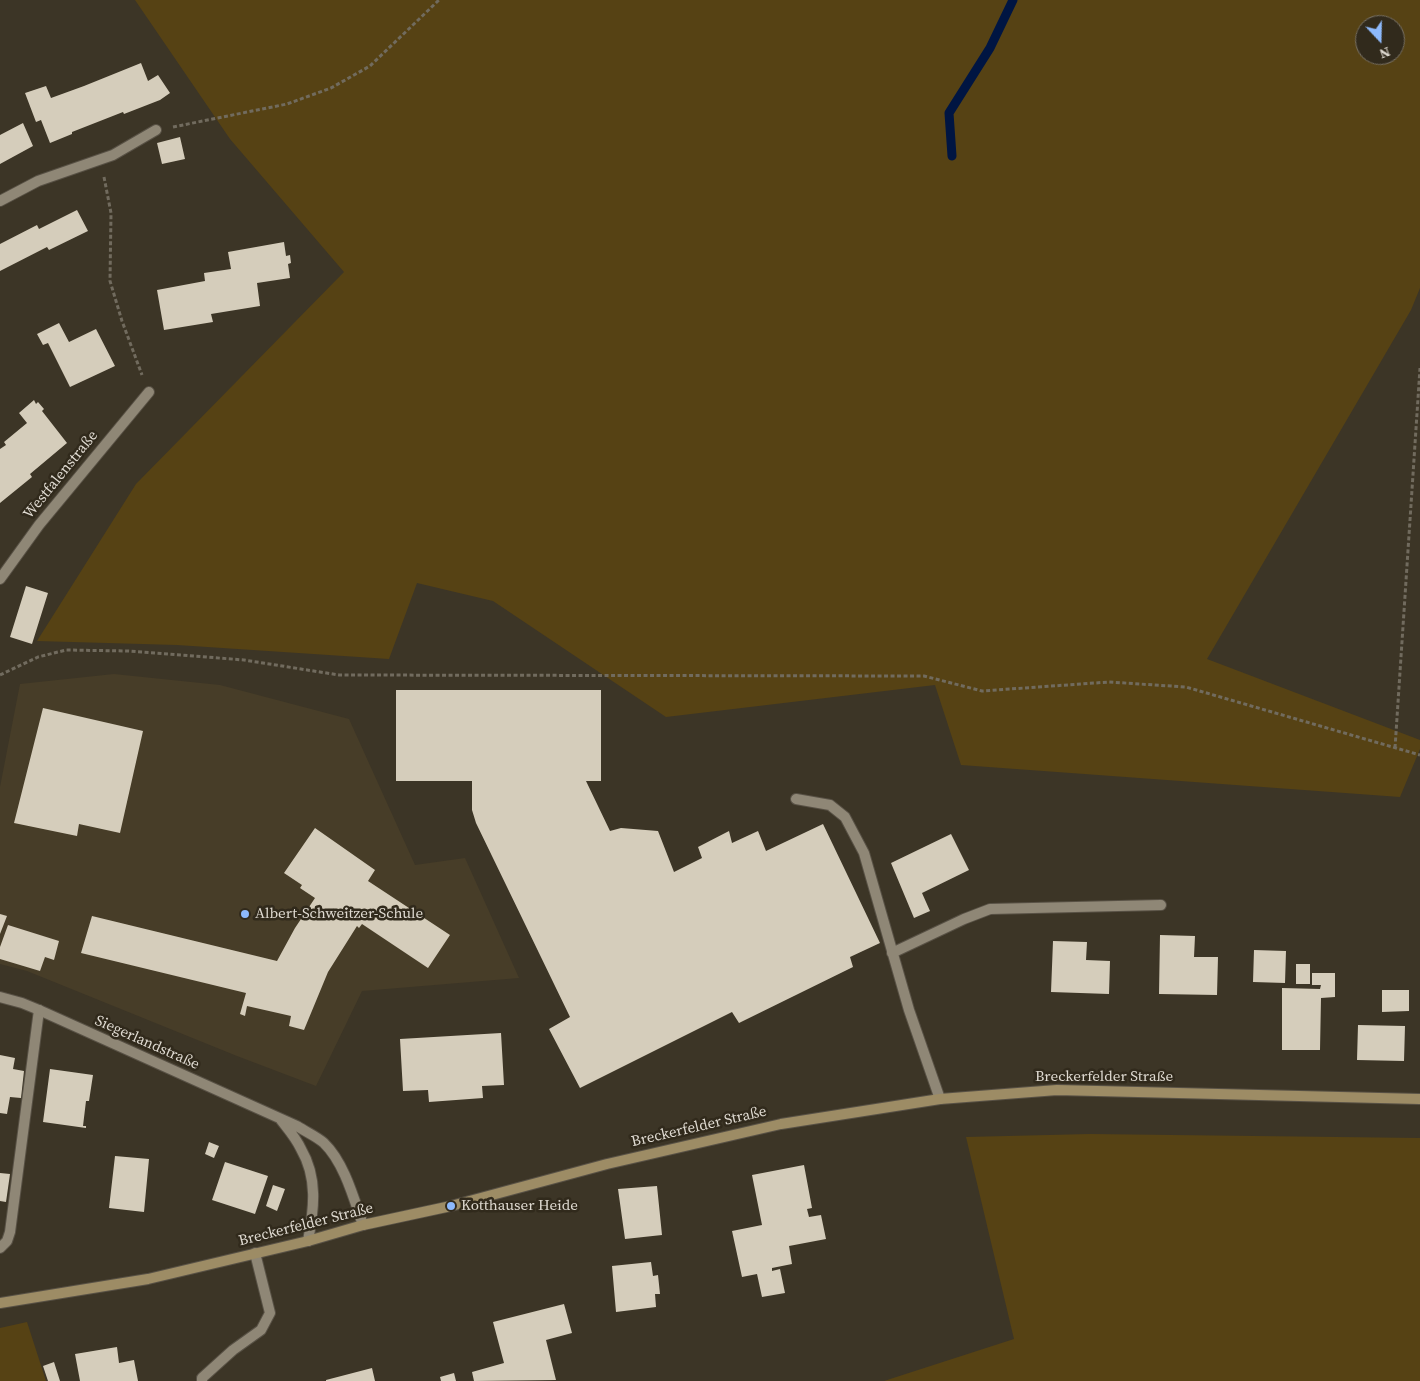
<!DOCTYPE html>
<html>
<head>
<meta charset="utf-8">
<style>
	body { margin:0 }
	#map { position:relative; width:1420px; height:1381px; overflow:hidden; background:#3c3526; font-family:"Source Serif 4",serif }
	canvas { display:block }
	.north { position:absolute; left:1355px; top:15px; width:50px; height:50px; box-sizing:border-box; background:#312a1c; border:1px solid #777064; border-radius:50%; rotate:159deg; font-size:14px; font-weight:700; line-height:20px; text-align:center; color:#dfdad1 }
	.north::after { content:''; display:block; margin:auto; width:18px; height:22px; background:#8db9fc; clip-path:polygon(50% 0,100% 100%,50% 72%,0 100%) }
</style>
</head>
<body>
<div id="map">
<canvas width="1420" height="1381"></canvas>
<div class="north">N</div>
</div>
<script>
const ctx = document.querySelector('canvas').getContext('2d');
ctx.lineJoin = 'round';
function fillPath(path, color) {
  ctx.fillStyle = color;
  ctx.fill(path, 'evenodd');
}
function stroke(path, color, width, dash) {
  ctx.strokeStyle = color;
  ctx.lineWidth = width;
  ctx.lineCap = dash ? 'butt' : 'round';
  ctx.setLineDash(dash || []);
  ctx.stroke(path);
}
function drawText(font, color, halo, rows, align = 'center') {
  ctx.font = font + ' "Source Serif 4",serif';
  ctx.lineWidth = 5;
  ctx.setLineDash([]);
  ctx.textBaseline = 'middle';
  ctx.strokeStyle = halo;
  ctx.fillStyle = color;
  for (const [text, x, y, turn = 0] of rows) {
    ctx.save();
    ctx.translate(x, y);
    ctx.rotate((+turn || 0) * Math.PI / 180);
    ctx.textAlign = isNaN(turn) ? turn : align;
    if (halo) ctx.strokeText(text, 0, 0);
    ctx.fillText(text, 0, 0);
    ctx.restore();
  }
}
const built = new Path2D(`
	M 114,674 L 220,685 L 349,719 L 415,865 L 465,858 L 519,978 L 362,991 L 316,1086 L 237,1056 L 27,971 L 0,964 L 0,787 L 20,684 Z`);
const green = new Path2D(`
	M 135,0 L 1420,0 L 1420,288 L 1411,310 L 1207,659 L 1420,740 L 1420,749 L 1400,797 L 961,765 L 935,685 L 666,717 L 493,601 L 417,583 L 389,659 L 177,645 L 37,641 L 136,484 L 344,272 L 230,139 ZM 1365,25 L 1395,25 L 1395,55 L 1365,55 Z
	M 1090,1134 L 1420,1138 L 1420,1381 L 884,1381 L 1014,1339 L 966,1137 Z
	M 27,1322 L 46,1381 L 0,1381 L 0,1328 Z`);
const stream = new Path2D(`
	M 952,156 L 949,113 L 990,48 L 1013,0`);
const building = new Path2D(`
	M 141,63 L 148,81 L 158,75 L 170,93 L 160,100 L 124,114 L 123,112 L 72,132 L 72,134 L 50,143 L 41,120 L 36,122 L 25,93 L 46,86 L 51,98 L 84,86 Z
	M 23,123 L 33,146 L 0,164 L 0,135 Z
	M 180,137 L 185,159 L 162,164 L 157,143 Z
	M 77,210 L 88,231 L 49,250 L 47,247 L 0,271 L 0,244 L 37,225 L 39,229 Z
	M 284,242 L 286,256 L 290,255 L 291,263 L 288,264 L 290,278 L 257,283 L 260,306 L 211,314 L 213,322 L 164,330 L 157,290 L 205,281 L 204,273 L 231,269 L 228,252 Z
	M 59,323 L 69,342 L 96,329 L 115,366 L 70,387 L 48,343 L 43,345 L 37,334 Z
	M 34,400 L 36,404 L 38,402 L 44,409 L 42,411 L 67,443 L 30,474 L 32,477 L 0,503 L 0,449 L 6,445 L 4,442 L 27,423 L 19,413 Z
	M 26,586 L 48,593 L 32,644 L 10,637 Z
	M 396,690 L 601,690 L 601,781 L 586,781 L 610,831 L 621,828 L 658,831 L 674,872 L 702,858 L 698,847 L 729,831 L 732,843 L 758,831 L 766,851 L 823,824 L 880,943 L 850,957 L 853,967 L 739,1023 L 732,1012 L 580,1088 L 549,1029 L 570,1017 L 476,823 L 472,810 L 472,781 L 396,781 Z
	M 43,708 L 143,731 L 120,833 L 79,824 L 77,836 L 14,823 Z
	M 315,828 L 375,870 L 368,881 L 450,935 L 428,968 L 362,924 L 359,928 L 357,926 L 328,972 L 304,1030 L 289,1026 L 291,1016 L 247,1006 L 245,1016 L 240,1014 L 246,993 L 81,953 L 92,916 L 277,961 L 295,928 L 315,898 L 300,888 L 302,885 L 284,873 Z
	M 951,834 L 969,870 L 922,893 L 930,911 L 914,918 L 891,863 Z
	M 0,914 L 7,916 L 0,934 Z
	M 8,925 L 59,941 L 54,960 L 45,957 L 40,971 L 0,959 L 0,947 Z
	M 1160,935 L 1195,936 L 1194,957 L 1218,957 L 1217,995 L 1159,994 Z
	M 1053,941 L 1087,942 L 1086,960 L 1110,961 L 1109,994 L 1051,992 Z
	M 1254,950 L 1286,951 L 1285,983 L 1253,982 Z
	M 1296,964 L 1310,964 L 1310,984 L 1296,984 Z
	M 1312,973 L 1335,973 L 1335,997 L 1321,998 L 1320,1050 L 1282,1050 L 1282,988 L 1320,989 L 1321,985 L 1312,985 Z
	M 1382,990 L 1409,990 L 1409,1011 L 1382,1012 Z
	M 1358,1025 L 1405,1026 L 1404,1061 L 1357,1060 Z
	M 501,1033 L 504,1085 L 482,1086 L 483,1098 L 429,1102 L 428,1090 L 403,1091 L 400,1039 Z
	M 0,1055 L 15,1058 L 13,1069 L 24,1071 L 21,1098 L 10,1097 L 7,1114 L 0,1113 Z
	M 50,1069 L 93,1075 L 89,1101 L 86,1101 L 83,1126 L 86,1126 L 86,1128 L 43,1122 Z
	M 209,1142 L 219,1146 L 214,1158 L 205,1154 Z
	M 115,1156 L 149,1159 L 144,1212 L 109,1208 Z
	M 225,1162 L 268,1176 L 255,1214 L 212,1200 Z
	M 804,1165 L 812,1208 L 807,1209 L 809,1217 L 821,1215 L 826,1239 L 789,1246 L 792,1264 L 772,1268 L 772,1271 L 780,1269 L 785,1293 L 762,1297 L 757,1274 L 742,1277 L 732,1231 L 762,1225 L 752,1175 Z
	M 0,1173 L 10,1174 L 6,1202 L 0,1201 Z
	M 273,1185 L 285,1189 L 277,1211 L 266,1206 Z
	M 657,1186 L 662,1235 L 625,1239 L 618,1189 Z
	M 651,1262 L 653,1276 L 658,1275 L 660,1294 L 655,1294 L 656,1307 L 616,1312 L 612,1266 Z
	M 564,1304 L 572,1333 L 546,1340 L 556,1380 L 474,1381 L 472,1372 L 504,1363 L 493,1322 Z
	M 117,1347 L 119,1363 L 134,1360 L 138,1381 L 80,1381 L 75,1354 Z
	M 54,1362 L 60,1381 L 48,1381 L 43,1366 Z
	M 372,1368 L 375,1381 L 326,1381 L 326,1380 Z
	M 454,1373 L 456,1381 L 441,1381 L 440,1377 Z`);
const path = new Path2D(`
	M 173,127 L 287,104 L 331,88 L 370,66 L 439,0
	M 104,177 L 111,213 L 110,281 L 122,321 L 142,375
	M 0,675 L 38,657 L 66,650 L 128,651 L 244,660 L 339,675 L 924,676 L 982,691 L 1109,682 L 1186,687 L 1420,755
	M 1395,748 L 1420,368`);
const lane = new Path2D(`
	M 796,799 L 830,805 L 845,817 L 864,853 L 909,1010 L 940,1099
	M 892,953 L 964,919 L 990,909 L 1161,905
	M 0,1248 L 7,1241 L 10,1232 L 39,1010
	M 202,1381 L 202,1378 L 233,1350 L 261,1330 L 270,1313 L 255,1253`);
const street = new Path2D(`
	M 0,201 L 38,181 L 113,155 L 156,130
	M 0,579 L 39,525 L 149,392
	M 0,997 L 22,1003 L 39,1010 L 297,1126 C 306,1132 316,1136 324,1143 C 344,1162 354,1199 363,1225
	M 281,1120 C 288,1129 296,1138 301,1149 C 318,1178 314,1209 308,1241`);
const secondary = new Path2D(`
	M 0,1303 L 148,1279 L 308,1241 L 363,1225 L 451,1206 L 607,1164 L 781,1124 L 940,1099 L 1057,1090 L 1420,1099`);
const markers = [
	[245,914,5,"#8db9fc"],
	[451,1206,5,"#8db9fc"]
];
const streetNames = [
	["Westfalenstraße",61,475,-51],
	["Siegerlandstraße",147,1043,24],
	["Breckerfelder Straße",1104,1077],
	["Breckerfelder Straße",699,1127,-13],
	["Breckerfelder Straße",306,1225,-14]
];
const poiNames = [
	["Albert-Schweitzer-Schule",255,914],
	["Kotthauser Heide",461,1206]
];
fillPath(built, '#473d28');
fillPath(green, '#564214');
stroke(stream, '#001542', 9);
fillPath(building, '#d5cdbb');
stroke(lane, '#585145', 12);
stroke(street, '#585145', 12);
stroke(secondary, '#585145', 12);
stroke(path, '#716b5e', 3, [4, 2.5]);
stroke(lane, '#8f8776', 10);
stroke(street, '#8f8776', 10);
stroke(secondary, '#9d8c65', 10);
for (const [x, y, r, color] of markers) {
  const dot = new Path2D();
  dot.arc(x, y, r, 0, 2 * Math.PI);
  ctx.fillStyle = color;
  ctx.fill(dot);
  stroke(dot, '#312a1c', 2);
}
drawText('15px', '#dfdad1', '#312a1c', streetNames);
drawText('15px', '#dfdad1', '#312a1c', poiNames, 'left');
</script>
</body>
</html>
